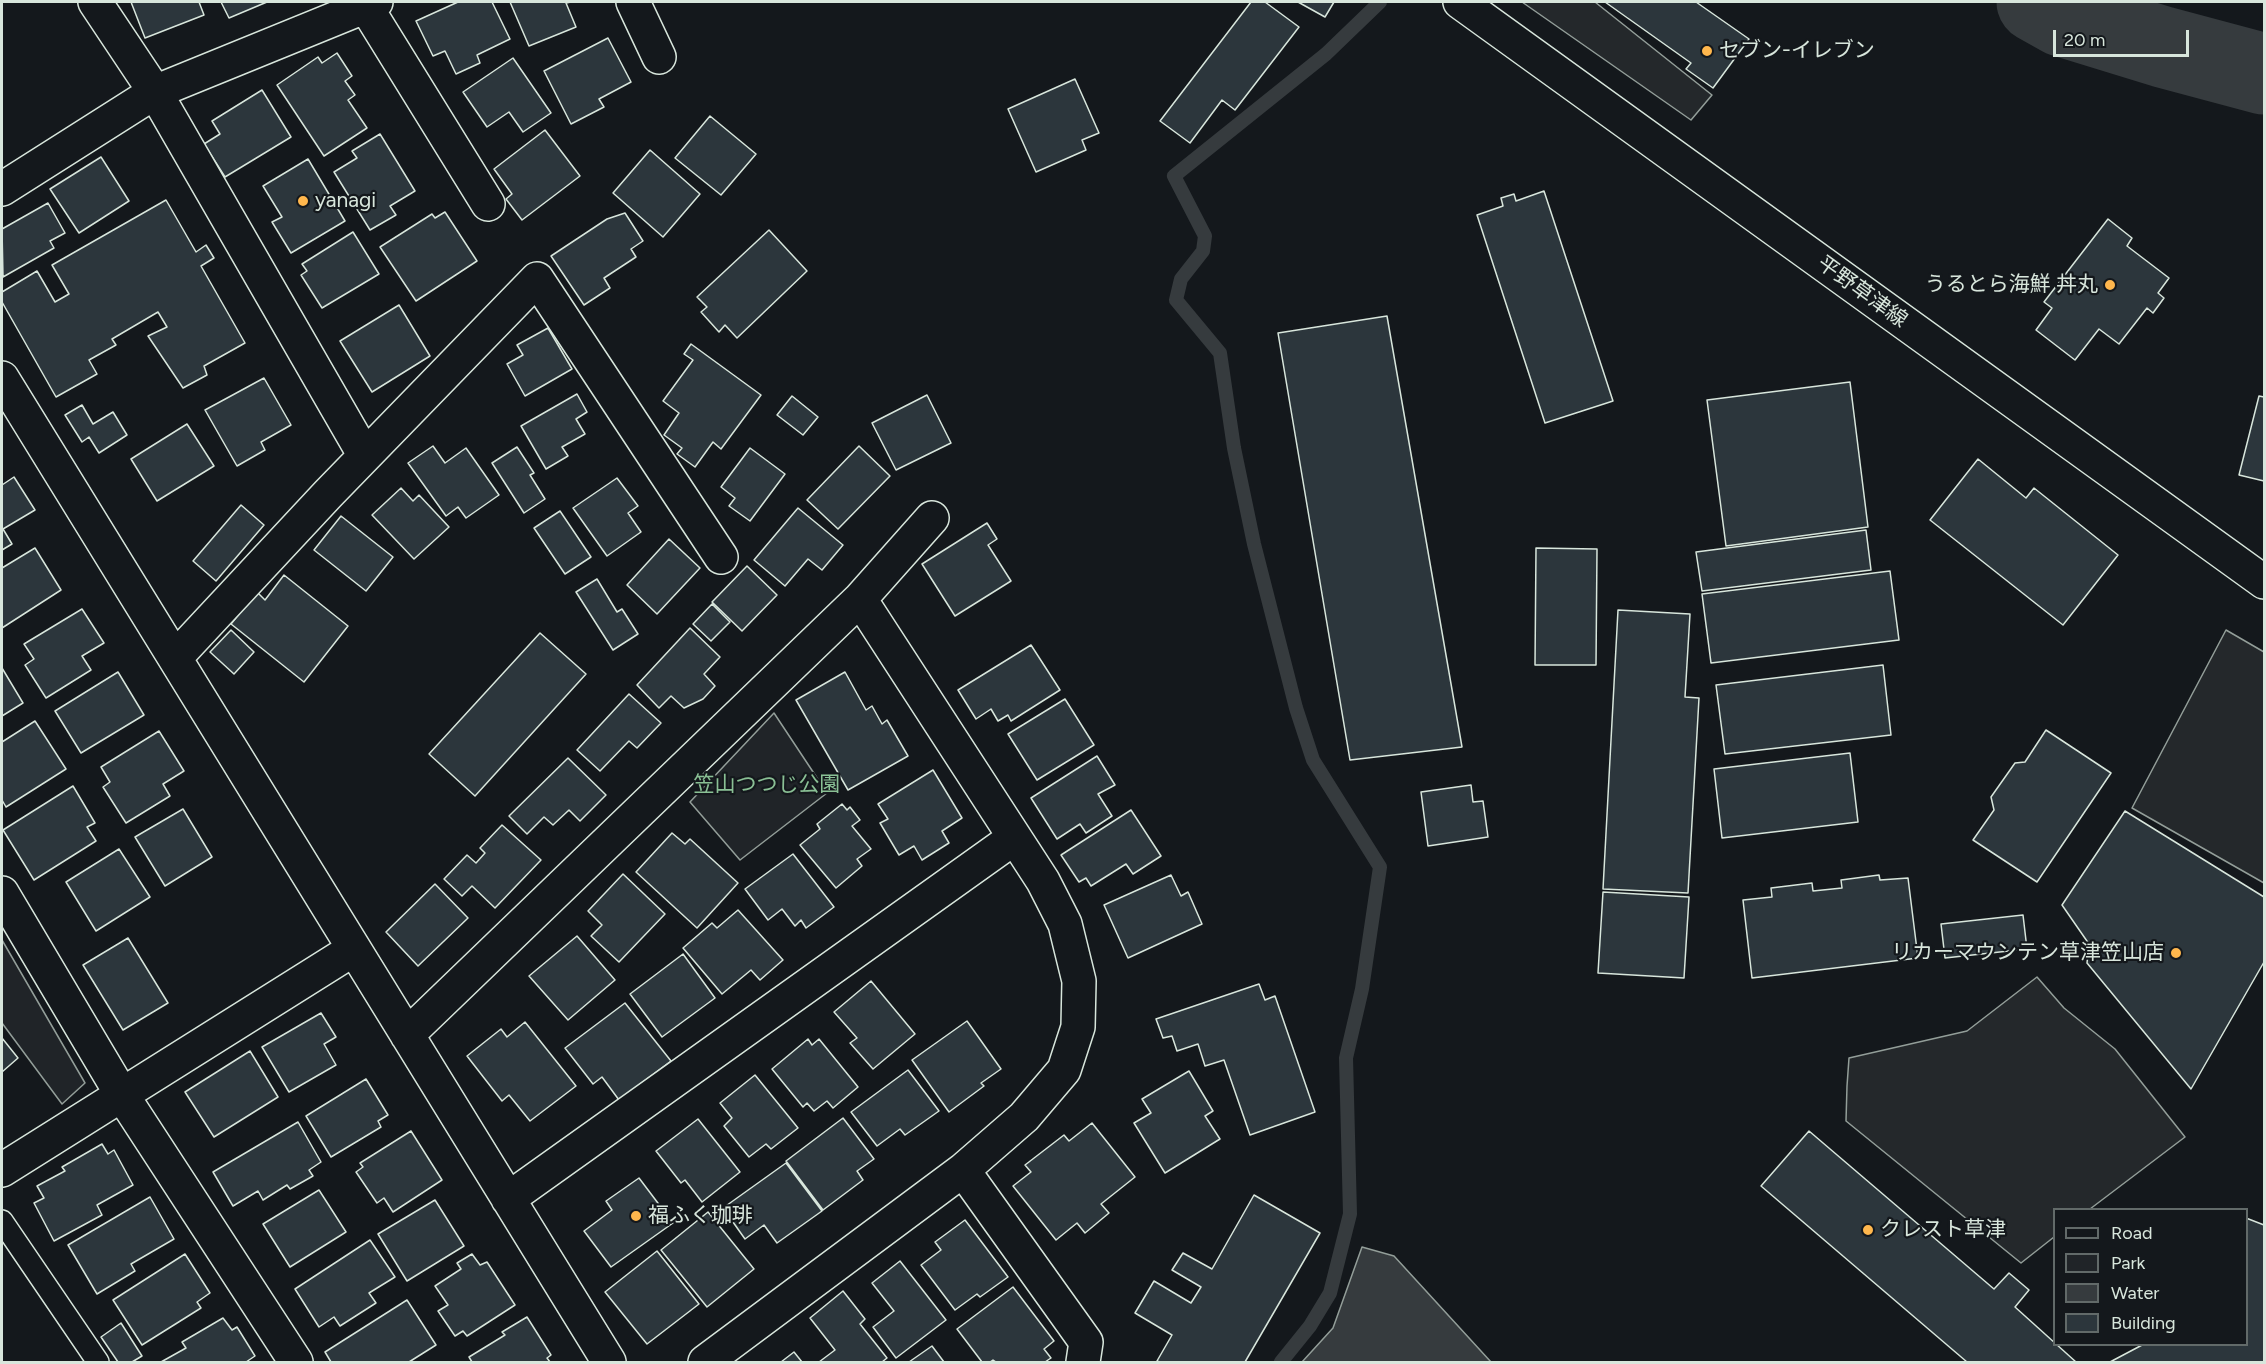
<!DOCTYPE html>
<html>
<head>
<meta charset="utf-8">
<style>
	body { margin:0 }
	#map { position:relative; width:2266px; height:1364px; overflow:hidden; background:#14181c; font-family:Figtree,sans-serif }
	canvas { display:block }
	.frame { position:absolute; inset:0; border:3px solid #d8e6dc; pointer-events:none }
	.legend { position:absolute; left:2053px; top:1208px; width:195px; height:138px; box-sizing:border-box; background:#14181c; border:2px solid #626a69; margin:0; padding:8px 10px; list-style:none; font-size:18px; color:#d8e6dc }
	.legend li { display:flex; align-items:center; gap:12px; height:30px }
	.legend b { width:30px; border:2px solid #626a69 }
	.scale { position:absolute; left:2053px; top:30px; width:136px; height:27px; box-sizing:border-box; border:3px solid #d8e6dc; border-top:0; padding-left:8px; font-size:18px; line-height:21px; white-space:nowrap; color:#d8e6dc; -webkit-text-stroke:4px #14181c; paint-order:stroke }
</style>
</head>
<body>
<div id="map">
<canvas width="2266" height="1364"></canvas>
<div class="frame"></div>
<ul class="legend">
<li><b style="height:8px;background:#14181c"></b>Road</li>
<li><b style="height:16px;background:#202428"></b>Park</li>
<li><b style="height:16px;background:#363b3e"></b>Water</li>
<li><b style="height:16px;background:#2c363c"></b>Building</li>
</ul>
<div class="scale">20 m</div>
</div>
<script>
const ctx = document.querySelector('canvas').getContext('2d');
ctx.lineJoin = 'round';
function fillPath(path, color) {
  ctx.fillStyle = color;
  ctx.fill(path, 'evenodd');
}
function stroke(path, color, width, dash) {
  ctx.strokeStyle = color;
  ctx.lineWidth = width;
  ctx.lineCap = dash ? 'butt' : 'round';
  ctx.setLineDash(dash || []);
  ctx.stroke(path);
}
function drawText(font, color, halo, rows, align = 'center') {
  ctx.font = font + ' Figtree,"Noto Sans JP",sans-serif';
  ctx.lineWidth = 4.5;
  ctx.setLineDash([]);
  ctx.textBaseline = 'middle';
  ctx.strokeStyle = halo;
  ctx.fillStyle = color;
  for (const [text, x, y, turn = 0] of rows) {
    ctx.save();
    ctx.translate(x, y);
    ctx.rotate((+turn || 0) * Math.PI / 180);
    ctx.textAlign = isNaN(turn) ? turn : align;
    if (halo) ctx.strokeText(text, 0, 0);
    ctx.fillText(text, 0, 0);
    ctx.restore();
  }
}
const green = new Path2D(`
	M 774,713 L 827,793 L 740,860 L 690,802 Z
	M 2,940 L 85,1083 L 62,1104 L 2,1023 Z`);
const parking = new Path2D(`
	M 1522,2 L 1595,2 L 1712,95 L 1691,120 Z
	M 2226,630 L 2264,652 L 2264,883 L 2132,808 Z
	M 2037,977 L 2064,1008 L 2115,1049 L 2185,1137 L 2090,1209 L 2054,1210 L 2054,1237 L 2021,1263 L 1846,1121 L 1847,1086 L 1849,1058 L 1967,1031 Z`);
const water = new Path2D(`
	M 1362,1247 L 1394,1256 L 1491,1362 L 1302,1362 L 1333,1328 Z`);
const stream = new Path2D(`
	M 1281,1362 L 1310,1326 L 1330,1293 L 1350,1214 L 1346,1058 L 1362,989 L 1380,867 L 1313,760 L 1296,708 L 1254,544 L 1234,448 L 1220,353 L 1176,300 L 1181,279 L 1203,251 L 1205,236 L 1174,176 L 1326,54 L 1380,2`);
const river = new Path2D(`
	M 2037,2 L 2062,16 L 2163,47 L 2264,74`);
const building = new Path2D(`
	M 131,2 L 199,2 L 204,15 L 145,38 Z
	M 221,2 L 267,2 L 229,18 Z
	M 458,2 L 492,2 L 510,39 L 477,55 L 480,63 L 456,74 L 445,51 L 433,56 L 416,21 Z
	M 510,2 L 571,2 L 566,3 L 576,27 L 529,46 Z
	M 1251,2 L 1265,2 L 1299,27 L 1235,110 L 1222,100 L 1190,143 L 1160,121 Z
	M 1298,2 L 1334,2 L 1325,17 Z
	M 1605,2 L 1696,2 L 1749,39 L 1713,88 L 1686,69 L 1691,63 Z
	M 608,38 L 631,82 L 599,99 L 604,107 L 571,124 L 544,71 Z
	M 337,53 L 352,76 L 345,81 L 355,95 L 348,100 L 367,128 L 324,156 L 277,85 L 318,57 L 322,63 Z
	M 513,58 L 551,113 L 523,132 L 509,112 L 487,127 L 463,92 Z
	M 1075,79 L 1099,133 L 1082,140 L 1086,150 L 1036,172 L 1008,109 Z
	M 262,90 L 291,137 L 225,177 L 204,144 L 220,134 L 212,121 Z
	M 710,116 L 756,154 L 721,195 L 675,158 Z
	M 545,130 L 580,176 L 522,220 L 506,199 L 512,194 L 494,169 Z
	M 380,134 L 415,191 L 390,206 L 396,215 L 370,230 L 334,172 L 357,158 L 352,151 Z
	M 650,150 L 700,194 L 663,237 L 613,193 Z
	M 101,157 L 129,201 L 79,233 L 50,189 Z
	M 308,159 L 345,221 L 291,253 L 272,222 L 282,217 L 263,186 Z
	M 1544,191 L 1613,401 L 1545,423 L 1477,215 L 1503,206 L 1501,198 L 1514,194 L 1516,201 Z
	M 166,200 L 196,252 L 206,245 L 214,258 L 201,266 L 245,343 L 204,366 L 207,375 L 183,388 L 148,336 L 167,327 L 158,312 L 112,339 L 116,345 L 89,360 L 97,374 L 56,397 L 2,302 L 2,292 L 37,271 L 55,302 L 69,294 L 52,265 Z
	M 48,203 L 65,233 L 50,241 L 54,248 L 3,277 L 2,229 Z
	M 445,212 L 477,261 L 416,301 L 380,247 L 432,214 L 435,218 Z
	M 625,213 L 643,241 L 631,249 L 636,257 L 604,278 L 610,288 L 584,305 L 551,256 L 607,219 Z
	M 2108,219 L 2132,238 L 2127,246 L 2169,278 L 2158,293 L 2164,298 L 2153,313 L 2147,308 L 2119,344 L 2099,329 L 2075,360 L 2036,330 L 2052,308 L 2044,302 Z
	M 769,230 L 807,271 L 737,338 L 725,325 L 719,332 L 701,312 L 707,307 L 697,297 Z
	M 353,232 L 379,274 L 322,308 L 301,275 L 307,271 L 302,264 Z
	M 399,305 L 430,356 L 372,392 L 340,341 Z
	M 1387,316 L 1462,747 L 1350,760 L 1278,333 Z
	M 548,328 L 572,369 L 525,396 L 507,364 L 523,355 L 517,345 Z
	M 691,344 L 761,395 L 721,449 L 713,442 L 695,467 L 677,454 L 682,448 L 664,435 L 679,413 L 663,401 L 693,360 L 684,354 Z
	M 264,378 L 291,425 L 261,442 L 265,450 L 237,466 L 205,410 Z
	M 1850,382 L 1868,527 L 1726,546 L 1707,400 Z
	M 577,394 L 587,412 L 576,419 L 585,434 L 562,447 L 568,456 L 546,469 L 521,426 Z
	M 927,395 L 951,443 L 896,470 L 872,423 Z
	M 792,396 L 818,417 L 803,435 L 777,415 Z
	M 2259,396 L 2264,397 L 2264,481 L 2239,475 Z
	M 82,405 L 93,424 L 113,412 L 127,435 L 99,453 L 89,437 L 82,442 L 65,415 Z
	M 187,424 L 214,466 L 157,501 L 131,459 Z
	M 433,446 L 445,463 L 466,448 L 499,495 L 466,518 L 458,507 L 446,516 L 408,463 Z
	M 859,446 L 890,476 L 838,529 L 807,500 Z
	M 517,447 L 534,473 L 530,475 L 545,499 L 524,513 L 492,463 Z
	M 750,448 L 785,474 L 750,521 L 729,506 L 735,498 L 721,487 Z
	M 1978,459 L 2026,498 L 2034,488 L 2118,555 L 2063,625 L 1930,520 Z
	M 14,477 L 35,510 L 3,529 L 12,544 L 2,550 L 2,485 Z
	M 617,478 L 638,506 L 628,513 L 641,532 L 607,556 L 573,508 Z
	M 401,488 L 413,501 L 419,495 L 449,527 L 414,559 L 372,515 Z
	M 241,505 L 264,525 L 216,581 L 193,561 Z
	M 798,508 L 843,545 L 822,570 L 808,559 L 785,586 L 754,560 Z
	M 560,511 L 591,557 L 565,574 L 534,528 Z
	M 341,516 L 393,557 L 366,591 L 314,550 Z
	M 987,523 L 997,539 L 988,545 L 1011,581 L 955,616 L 922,564 Z
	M 1866,530 L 1871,570 L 1702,591 L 1696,552 Z
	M 669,539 L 700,568 L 657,614 L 627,585 Z
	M 35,548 L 61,590 L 2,628 L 2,568 Z
	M 1536,548 L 1597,549 L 1596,665 L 1535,665 Z
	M 747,566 L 777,595 L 742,631 L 712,602 Z
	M 1890,571 L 1899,640 L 1711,663 L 1702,594 Z
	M 284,575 L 348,626 L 304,682 L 231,624 L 257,592 L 265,600 Z
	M 597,579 L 617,612 L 622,609 L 638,634 L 613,650 L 576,592 Z
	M 712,604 L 730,622 L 711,641 L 693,624 Z
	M 82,609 L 104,643 L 82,656 L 91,670 L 46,698 L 25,665 L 34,659 L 24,644 Z
	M 1618,610 L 1690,614 L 1685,697 L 1699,698 L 1688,893 L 1603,889 Z
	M 690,628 L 720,657 L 704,674 L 715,686 L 703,699 L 684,708 L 671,696 L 659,708 L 637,685 Z
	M 231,630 L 254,652 L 234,674 L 210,652 Z
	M 540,633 L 586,674 L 475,796 L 429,754 Z
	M 1031,645 L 1060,690 L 1011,721 L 1008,715 L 998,721 L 991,709 L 976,719 L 958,690 Z
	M 1883,665 L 1891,735 L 1725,754 L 1716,685 Z
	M 2,668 L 23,703 L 2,716 Z
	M 118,672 L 144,715 L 81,753 L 55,711 Z
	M 845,672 L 866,710 L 872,706 L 882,724 L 887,720 L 908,756 L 848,790 L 796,700 Z
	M 629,694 L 661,723 L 637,748 L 629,741 L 600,771 L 577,750 Z
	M 1065,699 L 1094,745 L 1037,780 L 1008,734 Z
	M 35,721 L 66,769 L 6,807 L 2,800 L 2,742 Z
	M 2046,730 L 2111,773 L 2037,882 L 1973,840 L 1994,810 L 1991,797 L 2015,763 L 2025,762 Z
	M 159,731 L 184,771 L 163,784 L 170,796 L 126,823 L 103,787 L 110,782 L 101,767 Z
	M 1850,753 L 1858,822 L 1722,838 L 1714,769 Z
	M 1097,756 L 1115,785 L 1098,794 L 1112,816 L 1086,833 L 1080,824 L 1057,839 L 1031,798 Z
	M 568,758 L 606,795 L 580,821 L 569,810 L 553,825 L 544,817 L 527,834 L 509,816 Z
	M 933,770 L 962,818 L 942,831 L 949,843 L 922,860 L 914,846 L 899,855 L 880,823 L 888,819 L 878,804 Z
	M 1471,785 L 1473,802 L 1483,801 L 1488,837 L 1428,846 L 1421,792 Z
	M 73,786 L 95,823 L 87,827 L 96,841 L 34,880 L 3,830 Z
	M 842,804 L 847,810 L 850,807 L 860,820 L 852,826 L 871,849 L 857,859 L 862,866 L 836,888 L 800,845 L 820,829 L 817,824 Z
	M 183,809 L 212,857 L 165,886 L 135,837 Z
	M 1131,810 L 1161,856 L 1133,874 L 1126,864 L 1091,886 L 1086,878 L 1079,882 L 1061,855 Z
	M 2125,811 L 2264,897 L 2264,962 L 2191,1089 L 2087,963 L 2089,944 L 2062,905 Z
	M 502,825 L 541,860 L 495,908 L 472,886 L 462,896 L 444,879 L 467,855 L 476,863 L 485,853 L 480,848 Z
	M 672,833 L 685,844 L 690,839 L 738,883 L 697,928 L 636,872 Z
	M 119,849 L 150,897 L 96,931 L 66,882 Z
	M 793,854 L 834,907 L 806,928 L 801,920 L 795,926 L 782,909 L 768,920 L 745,889 Z
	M 623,874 L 665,914 L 619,962 L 591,936 L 602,925 L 588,911 Z
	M 1171,875 L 1181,896 L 1188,892 L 1202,924 L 1128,958 L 1104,905 Z
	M 1879,875 L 1880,880 L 1908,878 L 1918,958 L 1752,978 L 1743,900 L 1772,897 L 1771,888 L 1812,883 L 1813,891 L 1842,888 L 1841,880 Z
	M 435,884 L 468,918 L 418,966 L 386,932 Z
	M 1603,892 L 1689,897 L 1684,978 L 1598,973 Z
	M 738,910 L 783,960 L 760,980 L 751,970 L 722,994 L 683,948 L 712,923 L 717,928 Z
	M 2023,915 L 2027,949 L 1945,958 L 1941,924 Z
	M 577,936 L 615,980 L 568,1020 L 529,976 Z
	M 128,938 L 168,1003 L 123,1030 L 83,965 Z
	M 683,954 L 715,998 L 662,1037 L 630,994 Z
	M 871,981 L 915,1034 L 873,1069 L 850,1043 L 857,1038 L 834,1012 Z
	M 1259,984 L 1265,1000 L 1275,996 L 1315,1112 L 1250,1135 L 1224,1060 L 1205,1066 L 1198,1044 L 1177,1051 L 1172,1036 L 1163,1038 L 1156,1019 Z
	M 625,1003 L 671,1061 L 619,1100 L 602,1077 L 593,1084 L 565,1048 Z
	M 321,1013 L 336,1037 L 324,1044 L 336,1065 L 289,1092 L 262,1047 Z
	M 967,1021 L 1001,1069 L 981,1083 L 984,1086 L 949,1112 L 912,1060 Z
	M 525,1022 L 576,1086 L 530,1121 L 509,1095 L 502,1101 L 467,1056 L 501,1029 L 507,1037 Z
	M 2,1038 L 18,1058 L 2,1072 Z
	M 808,1039 L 812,1045 L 819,1039 L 858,1087 L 833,1108 L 827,1101 L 814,1111 L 807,1103 L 803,1107 L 772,1069 Z
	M 250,1051 L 278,1097 L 214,1137 L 185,1092 Z
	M 908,1070 L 939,1111 L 905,1135 L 900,1129 L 877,1146 L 851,1112 Z
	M 1189,1071 L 1213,1111 L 1205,1116 L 1220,1139 L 1165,1173 L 1134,1123 L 1151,1113 L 1142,1099 Z
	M 755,1075 L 798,1128 L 771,1149 L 766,1144 L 749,1157 L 724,1126 L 732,1118 L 720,1103 Z
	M 366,1079 L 388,1115 L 378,1121 L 381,1127 L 331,1157 L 306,1116 Z
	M 843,1118 L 874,1159 L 857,1171 L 863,1180 L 823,1210 L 786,1161 Z
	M 698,1119 L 740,1172 L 702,1202 L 685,1180 L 681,1183 L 656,1151 Z
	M 298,1122 L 321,1162 L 309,1170 L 313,1176 L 290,1189 L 287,1185 L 263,1200 L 258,1191 L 233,1206 L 213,1172 Z
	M 1092,1123 L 1135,1177 L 1101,1204 L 1109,1213 L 1085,1233 L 1077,1223 L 1056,1240 L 1013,1186 L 1031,1172 L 1025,1165 L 1064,1135 L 1069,1141 Z
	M 411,1131 L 442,1180 L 393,1212 L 384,1198 L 377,1203 L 356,1172 L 363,1167 L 360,1163 Z
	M 1809,1131 L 1994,1289 L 2009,1273 L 2029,1290 L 2015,1307 L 2076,1362 L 1967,1362 L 1761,1186 Z
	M 102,1144 L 108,1154 L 114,1150 L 133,1185 L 97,1205 L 102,1215 L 54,1241 L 34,1203 L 44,1198 L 37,1186 L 65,1171 L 62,1167 Z
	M 786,1163 L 822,1211 L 777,1243 L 764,1225 L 745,1239 L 723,1208 Z
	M 639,1178 L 673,1223 L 611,1267 L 584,1231 L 612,1210 L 606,1201 Z
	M 319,1190 L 346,1232 L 290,1267 L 263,1224 Z
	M 1254,1195 L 1320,1233 L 1245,1362 L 1160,1362 L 1157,1361 L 1172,1335 L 1135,1313 L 1154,1281 L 1191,1303 L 1201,1287 L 1172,1270 L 1183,1253 L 1212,1269 Z
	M 150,1197 L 174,1239 L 131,1264 L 135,1271 L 97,1294 L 68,1245 Z
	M 435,1200 L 464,1246 L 407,1281 L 378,1234 Z
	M 708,1212 L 754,1269 L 707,1307 L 661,1250 Z
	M 2246,1218 L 2264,1225 L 2264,1362 L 2110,1362 L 2144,1344 L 2246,1344 Z
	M 965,1220 L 1008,1277 L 980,1297 L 977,1294 L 955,1310 L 921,1265 L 941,1250 L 935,1242 Z
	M 370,1240 L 395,1277 L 369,1293 L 376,1303 L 340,1326 L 334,1317 L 319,1327 L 295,1289 Z
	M 657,1251 L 699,1304 L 647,1344 L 605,1292 Z
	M 185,1254 L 210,1293 L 197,1302 L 201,1308 L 142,1345 L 113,1300 Z
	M 472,1254 L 480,1265 L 487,1262 L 515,1305 L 467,1336 L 463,1331 L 455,1336 L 438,1311 L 448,1305 L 435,1286 L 461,1269 L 457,1263 Z
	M 900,1261 L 946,1320 L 896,1358 L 873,1327 L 894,1311 L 872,1283 Z
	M 1013,1287 L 1054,1341 L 1044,1349 L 1051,1358 L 1045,1362 L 996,1362 L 993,1360 L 990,1362 L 982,1362 L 957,1329 Z
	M 843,1291 L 865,1319 L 860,1324 L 887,1358 L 882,1362 L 819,1362 L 835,1350 L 810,1318 Z
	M 407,1300 L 436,1345 L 409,1362 L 331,1362 L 325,1352 Z
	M 527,1317 L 551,1355 L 547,1358 L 550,1362 L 472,1362 L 469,1357 L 505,1335 L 502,1332 Z
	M 223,1318 L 232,1330 L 237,1327 L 255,1356 L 246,1362 L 161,1362 L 186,1348 L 182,1342 Z
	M 121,1323 L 142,1356 L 132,1362 L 118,1362 L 101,1337 Z
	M 932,1346 L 944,1362 L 909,1362 Z
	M 794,1352 L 802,1362 L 781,1362 Z`);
const lane = new Path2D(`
	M 2,1221 L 98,1362`);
const street = new Path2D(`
	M 95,2 L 155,92 L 365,456
	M 363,2 L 488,204
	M 633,2 L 659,57
	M 2,189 L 155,92 L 376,2
	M 2,378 L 609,1362
	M 175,658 L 328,494 L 537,279 L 721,557
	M 2,893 L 122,1095 L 296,1362
	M 407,1035 L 860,599 L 932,518
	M 2,1170 L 354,949
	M 963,1170 L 1086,1342 L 1083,1362
	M 508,1199 L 1014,838
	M 705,1362 L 963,1170 L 1024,1117 L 1064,1070 L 1078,1027 L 1079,981 L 1065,924 L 1043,881 L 860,599`);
const primary = new Path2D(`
	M 1460,2 L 2264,582`);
const markers = [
	[1707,51,6,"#ffb74d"],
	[303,201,6,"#ffb74d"],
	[2110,285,6,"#ffb74d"],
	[2176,953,6,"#ffb74d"],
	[636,1216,6,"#ffb74d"],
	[1868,1230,6,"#ffb74d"]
];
const poiNames = [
	["セブン-イレブン",1719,51],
	["yanagi",315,201],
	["うるとら海鮮 丼丸",2098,285,"right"],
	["リカーマウンテン草津笠山店",2164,953,"right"],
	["福ふく珈琲",648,1216],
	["クレスト草津",1880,1230]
];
const streetNames = [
	["平野草津線",1862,292,36]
];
const parkNames = [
	["笠山つつじ公園",767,785]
];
fillPath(green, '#202428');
stroke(green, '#939e99', 1.5);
fillPath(parking, '#24282b');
stroke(parking, '#939e99', 1.5);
fillPath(water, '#363b3e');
stroke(water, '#939e99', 1.5);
stroke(stream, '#363b3e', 14);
stroke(river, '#363b3e', 81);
fillPath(building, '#2c363c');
stroke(building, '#d8e6dc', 1.5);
stroke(lane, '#d8e6dc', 24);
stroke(street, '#d8e6dc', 36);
stroke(primary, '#d8e6dc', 36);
stroke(lane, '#14181c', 21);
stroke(street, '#14181c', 33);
stroke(primary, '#14181c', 33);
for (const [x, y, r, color] of markers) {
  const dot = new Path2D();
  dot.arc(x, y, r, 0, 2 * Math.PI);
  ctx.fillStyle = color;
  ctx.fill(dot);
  stroke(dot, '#14181c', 2);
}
drawText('21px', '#d8e6dc', '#14181c', poiNames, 'left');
drawText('21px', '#d8e6dc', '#14181c', streetNames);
drawText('21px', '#8ac095', '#14181c', parkNames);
</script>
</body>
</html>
